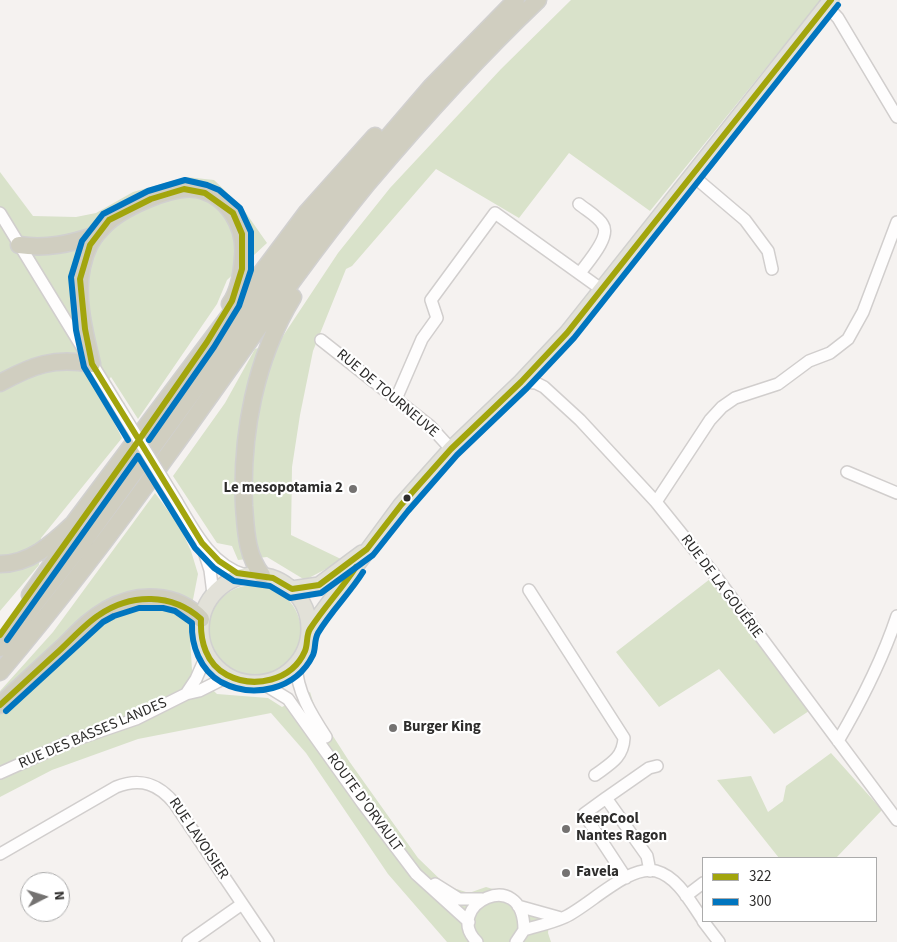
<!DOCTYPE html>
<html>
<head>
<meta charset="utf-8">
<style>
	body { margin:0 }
	#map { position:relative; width:897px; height:942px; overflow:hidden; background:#f5f2f0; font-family:"Source Sans 3",sans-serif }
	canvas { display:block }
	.legend { position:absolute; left:702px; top:857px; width:175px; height:65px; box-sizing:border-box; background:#fff; border:1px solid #ababab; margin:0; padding:6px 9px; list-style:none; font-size:15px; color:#2e2d2c }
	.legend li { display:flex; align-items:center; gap:10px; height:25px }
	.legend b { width:25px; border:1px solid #ababab }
	.north { position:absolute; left:20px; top:872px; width:50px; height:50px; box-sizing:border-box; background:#fff; border:1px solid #ababab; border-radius:50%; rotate:85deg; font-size:14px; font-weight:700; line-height:20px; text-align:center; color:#2e2d2c }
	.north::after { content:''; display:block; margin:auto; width:18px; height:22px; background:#747271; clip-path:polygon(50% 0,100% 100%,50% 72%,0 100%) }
</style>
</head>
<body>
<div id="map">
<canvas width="897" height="942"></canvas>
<ul class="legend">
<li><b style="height:6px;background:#a2a50d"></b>322</li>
<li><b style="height:6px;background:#0075bf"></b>300</li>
</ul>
<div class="north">N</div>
</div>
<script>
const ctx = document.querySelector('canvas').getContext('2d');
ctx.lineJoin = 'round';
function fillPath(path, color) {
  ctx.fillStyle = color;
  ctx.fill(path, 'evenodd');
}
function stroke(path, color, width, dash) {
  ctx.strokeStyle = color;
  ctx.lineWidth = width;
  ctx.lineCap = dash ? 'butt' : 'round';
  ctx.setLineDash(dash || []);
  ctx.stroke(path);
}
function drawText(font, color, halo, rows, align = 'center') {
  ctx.font = font + ' "Source Sans 3",sans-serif';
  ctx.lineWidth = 4.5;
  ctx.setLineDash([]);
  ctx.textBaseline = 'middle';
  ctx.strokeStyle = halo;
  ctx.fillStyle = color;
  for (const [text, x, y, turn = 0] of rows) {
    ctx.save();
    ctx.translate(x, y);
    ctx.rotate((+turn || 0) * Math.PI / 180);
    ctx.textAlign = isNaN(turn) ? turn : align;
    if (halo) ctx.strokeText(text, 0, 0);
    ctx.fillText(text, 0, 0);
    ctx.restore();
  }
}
const green = new Path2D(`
	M 571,0 L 821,0 L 650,211 L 569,153 L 519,218 L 436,169 L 352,266 L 346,269 L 313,351 L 300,415 L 292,467 L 291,535 L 343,560 L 305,580 L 267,557 L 238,560 L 232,546 L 217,543 L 173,476 L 225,403 L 255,349 L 279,342 L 338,253 L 390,188 L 501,69 Z
	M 0,172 L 33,216 L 76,217 L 96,213 L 133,192 L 186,177 L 214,180 L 241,206 L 267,243 L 227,280 L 217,304 L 138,419 L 111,377 L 98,392 L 122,438 L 41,538 L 39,565 L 0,611 Z
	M 155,493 L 180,527 L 191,551 L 198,574 L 189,620 L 192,670 L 217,694 L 268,698 L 282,707 L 310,692 L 315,708 L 349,761 L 418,858 L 447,886 L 469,893 L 486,887 L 517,896 L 527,907 L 550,912 L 548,933 L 551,942 L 447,942 L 388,874 L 306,753 L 271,713 L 138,739 L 52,770 L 0,797 L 0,691 L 53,632 Z
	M 710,579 L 809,711 L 774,734 L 719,669 L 659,707 L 616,652 Z
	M207 632a47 47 0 1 1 94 0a47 47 0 1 1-94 0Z
	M 831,753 L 882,810 L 836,858 L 779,858 L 717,780 L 751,776 L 768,812 L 783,801 L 786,786 Z`);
const minor = new Path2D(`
	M 827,6 L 838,18 L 897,117
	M 692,175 L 745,220 L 768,251 L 772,269
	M 579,204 C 586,210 599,217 603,225 C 611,237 587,263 580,273
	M 0,213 L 118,406
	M 321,340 L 430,426 L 451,449
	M 521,382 L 536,383 L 544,387 L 580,420 L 656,502 L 714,574 L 897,820
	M 396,399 L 422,339 L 437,318 L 431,300 L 495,213 L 601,289
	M 847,472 L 897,493
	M 177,502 C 194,531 211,565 245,575
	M 656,502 L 710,420 L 722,407 L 735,398 L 778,384 L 809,361 L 830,353 L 848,339 L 863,312 L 897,222
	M 202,545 L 210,570 L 213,594
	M 529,590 L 624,738 C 623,758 610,764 595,775
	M 296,664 C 297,692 311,714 326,737
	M 262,683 L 288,699 L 363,804 L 416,874 L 469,922
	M 186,694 L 196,679 L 207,654
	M 838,741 C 862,700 882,661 897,616
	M 0,773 L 69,742 L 136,719 L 186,694 L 199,691 L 229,676
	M 606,798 L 649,768 L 657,766
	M 0,854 L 116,787 C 141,777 159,784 175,804 L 268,942
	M 626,878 L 584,814 L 606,798 L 647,856 L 650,871
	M 435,884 L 459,899 L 482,899
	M 686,896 L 703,883
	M 518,906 L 561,918
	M 703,921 L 719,942
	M 524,930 C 537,926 552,923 565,917 C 589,906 629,864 656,871 C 678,877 691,903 703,920
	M 188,942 L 242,904
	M 477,942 C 441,906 524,864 524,930 L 516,942`);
const major = new Path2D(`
	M201 629a54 54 0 1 1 108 0a54 54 0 1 1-108 0Z
	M 292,589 L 319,585 L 362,553
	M 309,630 L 401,505 L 451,449 L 521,382 L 567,333 L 831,0`);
const highway = new Path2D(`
	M 19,245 C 46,249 70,244 96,235
	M 0,383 C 33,365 54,357 92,364 C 85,334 75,298 82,267 C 85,252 92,237 103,227 C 119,209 171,185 196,189 C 228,195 246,227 243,257 C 242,273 239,291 230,304
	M 0,564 C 30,564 52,544 73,524 L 307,212 L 375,136
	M 262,575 C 246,555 246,530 244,506 C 241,434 255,359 293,297
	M 30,595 L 74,533
	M 0,648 L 82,544 L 298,248 L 346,186 L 431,87 L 516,0
	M 0,672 C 59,602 114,530 167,456 C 233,365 296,271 367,184 C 421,120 477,58 538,0
	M 0,705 C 22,685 43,665 65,645 C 78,632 90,619 106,610 C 136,592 177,592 201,619`);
const minorBridge = new Path2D(`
	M 118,406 L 177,502`);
const bus1 = new Path2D(`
	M 184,189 L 205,193 L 233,213 L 242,234 L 242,269 L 232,301 L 207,342 L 139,440 L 92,364 L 85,329 L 80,279 L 90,245 L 109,220 L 151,199 Z
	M 139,440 L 202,543 L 219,561 L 237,573 L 273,578 L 292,589 L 319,585 L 367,549 L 401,505 L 451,449 L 521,382 L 567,333 L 831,0
	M 0,635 L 139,440
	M 0,705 C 20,687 39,669 59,651 C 72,639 85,624 99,615 C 131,593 172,593 201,619 C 200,641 206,664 227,675 C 254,689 292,681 305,651 C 308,644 306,635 310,629 C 324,607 342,589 356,567`);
const bus2 = new Path2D(`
	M 128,440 L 84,367 L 76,330 L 71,277 L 82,241 L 103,214 L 148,191 L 185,180 L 207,185 L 219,190 L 240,208 L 251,232 L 251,270 L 239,306 L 214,347 L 149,440
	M 7,640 L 138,456 L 195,548 L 214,568 L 234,581 L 270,586 L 290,598 L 321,593 L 373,555 L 408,511 L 457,455 L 527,388 L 574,338 L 838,5
	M 6,711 L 103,622 L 114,616 L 139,608 L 163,608 L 175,611 L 192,623 C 191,645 200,670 221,682 C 253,699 296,690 313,655 C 316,648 314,640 318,633 C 331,611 350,593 363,572`);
const markers = [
	[353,489,5,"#747271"],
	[407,498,4.5,"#2e2d2c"],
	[393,728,5,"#747271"],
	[566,829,5,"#747271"],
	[566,873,5,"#747271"]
];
const streetNames = [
	["RUE DE TOURNEUVE",387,394,40],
	["RUE DE LA GOUÉRIE",721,587,53],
	["RUE DES BASSES LANDES",93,734,-23],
	["ROUTE D'ORVAULT",364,803,54],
	["RUE LAVOISIER",198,839,56]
];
const poiNames = [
	["Le mesopotamia 2",343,489,"right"],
	["Burger King",403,728],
	["KeepCool",576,820],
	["Nantes Ragon",576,837],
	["Favela",576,873]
];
fillPath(green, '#d9e2ca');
stroke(minor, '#d1cecd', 14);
stroke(major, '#d1d0cf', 18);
stroke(highway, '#d1d0cf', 19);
stroke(minor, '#fefdfd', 11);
stroke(major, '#e2e1d8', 15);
stroke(highway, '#d0cec0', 16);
stroke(minorBridge, '#d1cecd', 14, []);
stroke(minorBridge, '#fefdfd', 11);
stroke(bus1, '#a2a50d', 6);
stroke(bus2, '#0075bf', 6);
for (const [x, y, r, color] of markers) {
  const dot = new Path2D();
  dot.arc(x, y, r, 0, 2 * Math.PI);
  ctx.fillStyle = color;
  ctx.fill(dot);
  stroke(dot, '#fff', 2);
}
drawText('15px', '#2e2d2c', '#fff', streetNames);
drawText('bold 15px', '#2e2d2c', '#fff', poiNames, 'left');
</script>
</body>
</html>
